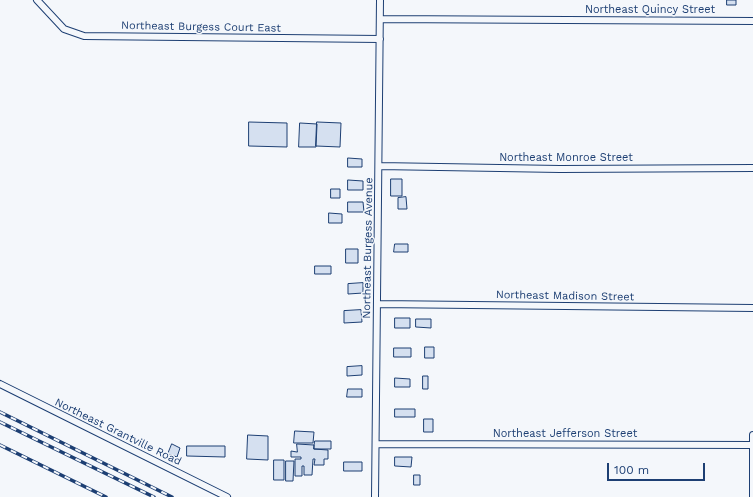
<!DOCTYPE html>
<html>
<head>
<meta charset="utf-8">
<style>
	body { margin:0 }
	#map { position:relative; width:753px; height:497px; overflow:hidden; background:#f4f7fb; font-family:"Work Sans",sans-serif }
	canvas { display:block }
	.scale { position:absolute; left:607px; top:463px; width:98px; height:18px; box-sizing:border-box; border:2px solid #1d3f73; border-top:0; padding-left:5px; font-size:12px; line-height:14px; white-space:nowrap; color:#1d3f73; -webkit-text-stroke:3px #f4f7fb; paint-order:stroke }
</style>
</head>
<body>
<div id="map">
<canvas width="753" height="497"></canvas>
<div class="scale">100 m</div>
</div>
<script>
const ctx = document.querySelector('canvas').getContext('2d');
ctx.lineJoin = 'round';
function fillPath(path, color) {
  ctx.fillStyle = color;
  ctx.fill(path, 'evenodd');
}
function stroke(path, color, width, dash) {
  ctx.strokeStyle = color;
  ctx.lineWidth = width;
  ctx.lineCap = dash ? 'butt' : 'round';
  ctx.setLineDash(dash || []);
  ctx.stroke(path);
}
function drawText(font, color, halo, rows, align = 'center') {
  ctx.font = font + ' "Work Sans",sans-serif';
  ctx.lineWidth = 3;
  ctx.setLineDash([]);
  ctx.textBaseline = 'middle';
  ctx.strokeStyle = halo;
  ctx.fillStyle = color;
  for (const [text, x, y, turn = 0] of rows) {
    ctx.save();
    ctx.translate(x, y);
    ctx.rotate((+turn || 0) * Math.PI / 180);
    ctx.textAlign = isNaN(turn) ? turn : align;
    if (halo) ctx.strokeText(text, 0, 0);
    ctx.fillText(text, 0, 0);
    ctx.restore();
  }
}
const building = new Path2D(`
	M 727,0 L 736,0 L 736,5 L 727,5 Z
	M 249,122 L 287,123 L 287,147 L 249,146 Z
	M 317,122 L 341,123 L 340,147 L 316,146 Z
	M 300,123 L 317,124 L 316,147 L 299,147 Z
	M 348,158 L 362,159 L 362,167 L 348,167 Z
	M 391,179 L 402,179 L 402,196 L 391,196 Z
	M 348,180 L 363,181 L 363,190 L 348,190 Z
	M 331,189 L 340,189 L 340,198 L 331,198 Z
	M 406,197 L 407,209 L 398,209 L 398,198 Z
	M 348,202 L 363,202 L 364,212 L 348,212 Z
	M 329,213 L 342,214 L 342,223 L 329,223 Z
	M 395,244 L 408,244 L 408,252 L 394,252 Z
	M 346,249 L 358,249 L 358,263 L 346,263 Z
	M 315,266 L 331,266 L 331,274 L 315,274 Z
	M 363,283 L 363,293 L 348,294 L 348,284 Z
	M 361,310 L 362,322 L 344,323 L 344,311 Z
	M 395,318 L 410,318 L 410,328 L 395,328 Z
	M 416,319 L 431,319 L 431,328 L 416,327 Z
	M 425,347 L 434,347 L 434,358 L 425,358 Z
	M 394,348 L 411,348 L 411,357 L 394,357 Z
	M 362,366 L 362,375 L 347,376 L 347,367 Z
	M 423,376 L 428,376 L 428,389 L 423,389 Z
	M 395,378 L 410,379 L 410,387 L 395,387 Z
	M 348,389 L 362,389 L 362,397 L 347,397 Z
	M 395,409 L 415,409 L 415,417 L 395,417 Z
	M 424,419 L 433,419 L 433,432 L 424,432 Z
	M 295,431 L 314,432 L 313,443 L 294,443 Z
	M 248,435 L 268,436 L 268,460 L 247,459 Z
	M 315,441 L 331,441 L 331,449 L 314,449 Z
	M 172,444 L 180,448 L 177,457 L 168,454 Z
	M 297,444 L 314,445 L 314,449 L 328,450 L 328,459 L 324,459 L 324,465 L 314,465 L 315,459 L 313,459 L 312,475 L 304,475 L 304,466 L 302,466 L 302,476 L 295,476 L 295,459 L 301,459 L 301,457 L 291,457 L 291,451 L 297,452 Z
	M 187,446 L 225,446 L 225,457 L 187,456 Z
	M 395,457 L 412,457 L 411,467 L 395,466 Z
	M 274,460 L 284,460 L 284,480 L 274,480 Z
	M 286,461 L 294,461 L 293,481 L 286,481 Z
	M 344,462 L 362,462 L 362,471 L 344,471 Z
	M 414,475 L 420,475 L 420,485 L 414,485 Z`);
const minor = new Path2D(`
	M 37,0 L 64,29 L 84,36 L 380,39
	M 380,19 L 753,21
	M 379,166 L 560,169 L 753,168
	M 378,304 L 753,308
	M 0,384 L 227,497
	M 376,444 L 753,445
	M 375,497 L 380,0
	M 753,497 L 753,435`);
const rail = new Path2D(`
	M 0,412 L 172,497
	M 0,422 L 154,497
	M 0,445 L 106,497`);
const streetNames = [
	["Northeast Quincy Street",650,10],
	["Northeast Burgess Court East",201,27,1],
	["Northeast Monroe Street",566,158],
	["Northeast Burgess Avenue",368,248,-89],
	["Northeast Madison Street",565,296,1],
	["Northeast Grantville Road",118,432,26],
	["Northeast Jefferson Street",565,434]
];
fillPath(building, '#d5e0f0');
stroke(building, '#1d3f73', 1);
stroke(minor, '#1d3f73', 8);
stroke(minor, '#f4f7fb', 6);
stroke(rail, '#1d3f73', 3.5);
stroke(rail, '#f4f7fb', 2, [6]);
drawText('11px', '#1d3f73', '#f4f7fb', streetNames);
</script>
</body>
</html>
